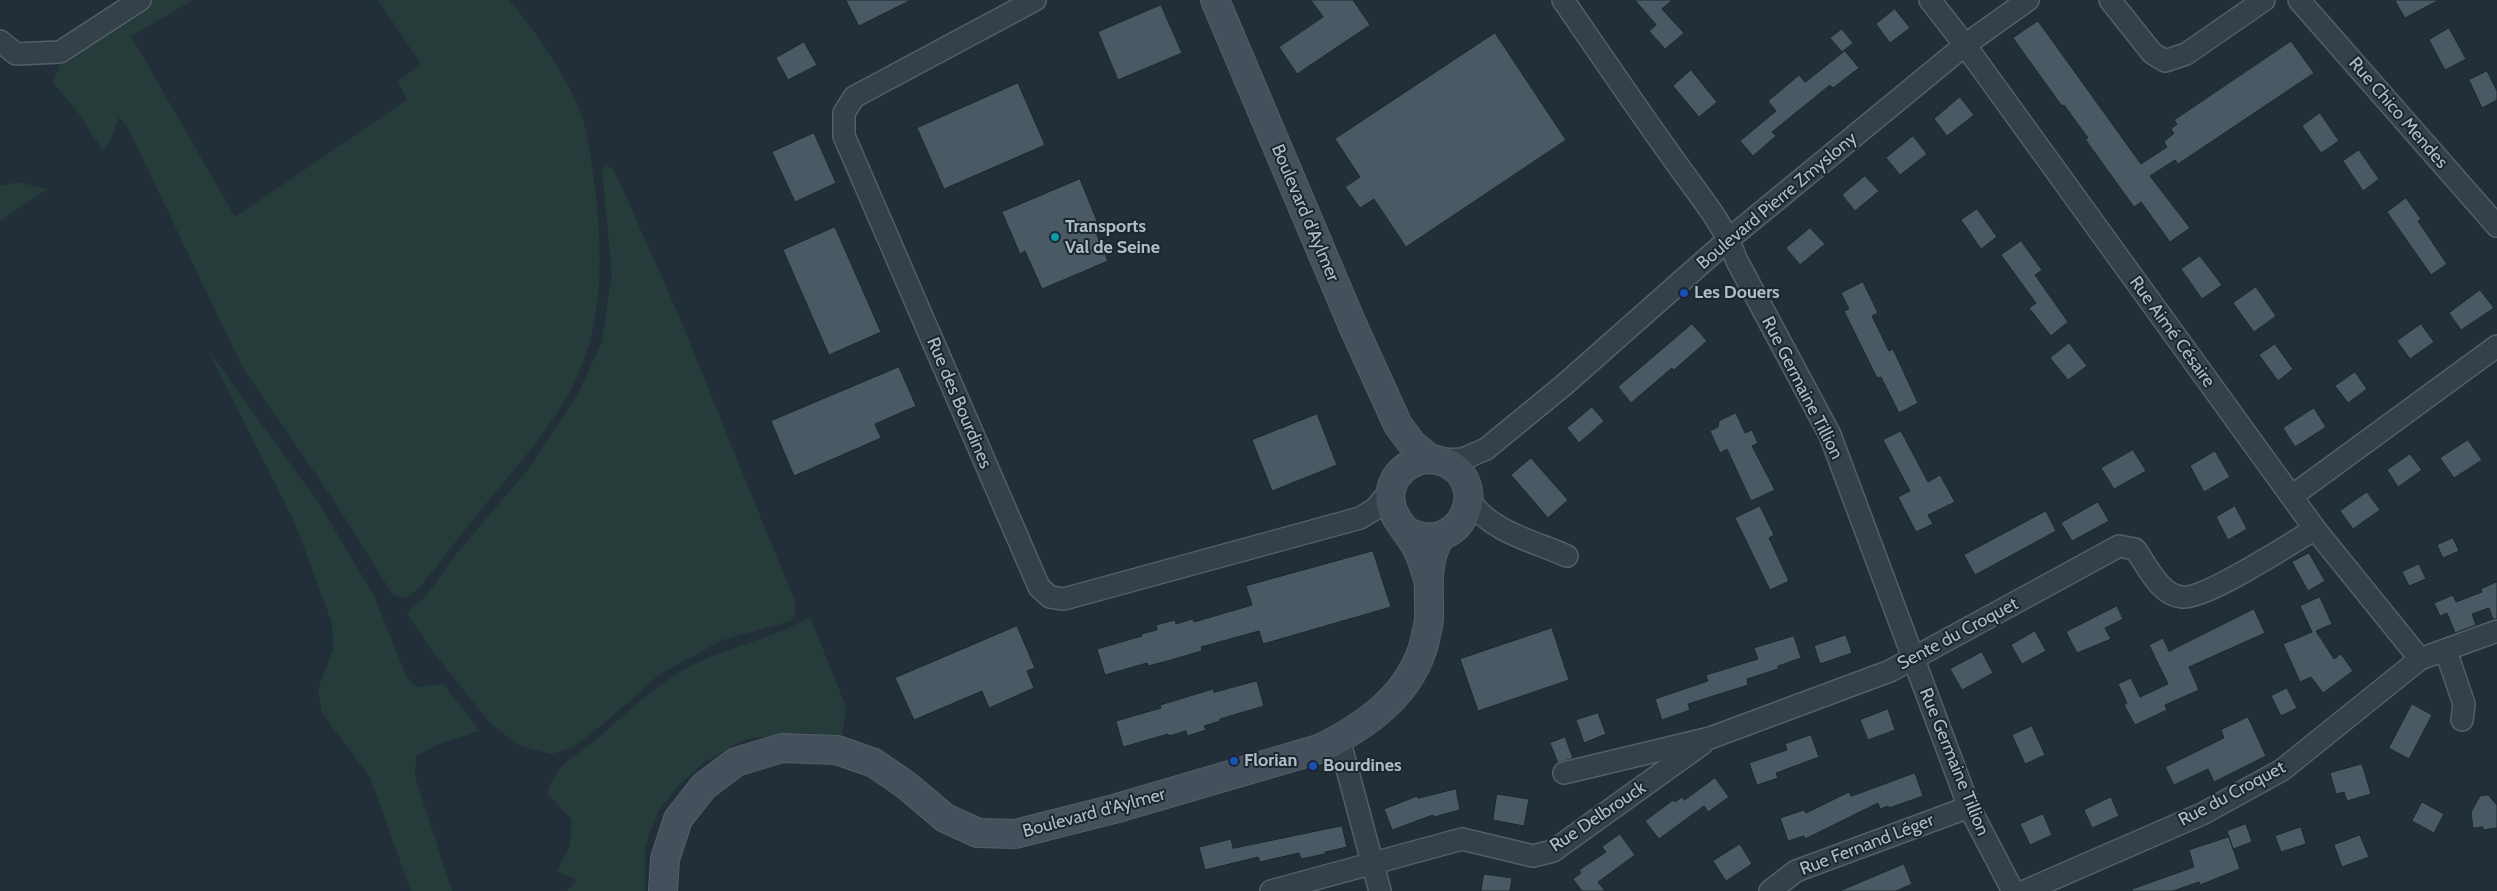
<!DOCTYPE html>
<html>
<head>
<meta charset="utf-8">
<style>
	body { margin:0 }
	canvas { display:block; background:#222f39 }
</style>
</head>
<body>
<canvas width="2497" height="891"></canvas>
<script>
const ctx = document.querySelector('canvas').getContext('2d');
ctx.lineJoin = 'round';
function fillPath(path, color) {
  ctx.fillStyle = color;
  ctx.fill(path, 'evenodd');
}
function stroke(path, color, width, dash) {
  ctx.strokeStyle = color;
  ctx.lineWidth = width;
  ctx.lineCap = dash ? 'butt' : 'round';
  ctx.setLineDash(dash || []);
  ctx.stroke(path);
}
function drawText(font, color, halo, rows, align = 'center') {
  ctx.font = font + ' Cabin,sans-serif';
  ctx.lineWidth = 4;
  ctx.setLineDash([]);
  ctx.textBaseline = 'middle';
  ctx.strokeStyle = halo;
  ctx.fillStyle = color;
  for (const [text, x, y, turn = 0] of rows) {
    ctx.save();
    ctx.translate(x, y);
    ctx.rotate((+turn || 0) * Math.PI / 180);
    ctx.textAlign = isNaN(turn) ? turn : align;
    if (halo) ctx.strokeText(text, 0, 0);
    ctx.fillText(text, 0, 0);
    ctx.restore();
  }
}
const green = new Path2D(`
	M 150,0 L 193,0 L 131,36 L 235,217 L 407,100 L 398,81 L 421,64 L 378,0 L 509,0 C 535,31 565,73 580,111 C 588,133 591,158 594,182 C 603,251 605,326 571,389 C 551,427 521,462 493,495 C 468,526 444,556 420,587 L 407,598 L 393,595 L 335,502 L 243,368 L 128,128 L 119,117 L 111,139 L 103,151 L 77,111 L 53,83 L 61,62 Z
	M 607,165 L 613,170 L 620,183 L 678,314 L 795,602 L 795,614 L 790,621 L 723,640 L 661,673 L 601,726 L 573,747 L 551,754 L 518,745 L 489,722 L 434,653 L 407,613 L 428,594 L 453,558 L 530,467 L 578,394 L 602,342 L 612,273 L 602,171 Z
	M 18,182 L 47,189 L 0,221 L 0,186 Z
	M 208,350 L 320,505 L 374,596 L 407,678 L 417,687 L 443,684 L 480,731 L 441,743 L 416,756 L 415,777 L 452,891 L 411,891 L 370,777 L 322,713 L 318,689 L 333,650 L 332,623 L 295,523 Z
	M 810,617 L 846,707 L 842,737 L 803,733 L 745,739 L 702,764 L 677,787 L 658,812 L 645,846 L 645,891 L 567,891 L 577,880 L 557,871 L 570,846 L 572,820 L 547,793 C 559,760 573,759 597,739 C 628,712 657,683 694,664 C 731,646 775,638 810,617 Z`);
const building = new Path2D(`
	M 846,0 L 911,0 L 859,26 Z
	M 1311,0 L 1353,0 L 1370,25 L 1297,74 L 1279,47 L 1323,17 Z
	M 1635,0 L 1672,0 L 1662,9 L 1684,33 L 1665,49 L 1649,31 L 1656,25 Z
	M 2395,0 L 2439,0 L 2405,18 Z
	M 1161,5 L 1182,53 L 1118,80 L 1098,32 Z
	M 1895,9 L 1910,28 L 1890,43 L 1876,24 Z
	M 2038,21 L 2141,164 L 2167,147 L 2164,142 L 2174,133 L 2171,129 L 2177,124 L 2174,120 L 2291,41 L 2314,73 L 2178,164 L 2175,160 L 2150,176 L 2190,228 L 2170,242 L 2141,202 L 2134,207 L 2085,139 L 2088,138 L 2064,105 L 2062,106 L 2056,98 L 2013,38 Z
	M 2449,28 L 2466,59 L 2445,70 L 2429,40 Z
	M 1842,29 L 1853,43 L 1842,52 L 1830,38 Z
	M 1495,33 L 1566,140 L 1406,247 L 1374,199 L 1360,208 L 1345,187 L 1360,177 L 1335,139 Z
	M 804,42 L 817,65 L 788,80 L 776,58 Z
	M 1845,51 L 1859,68 L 1833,88 L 1830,85 L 1772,132 L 1776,136 L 1753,156 L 1740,141 L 1776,111 L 1768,101 L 1799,75 L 1805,82 Z
	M 1691,70 L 1717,102 L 1699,117 L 1673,86 Z
	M 2487,71 L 2497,91 L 2497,100 L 2482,108 L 2469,80 Z
	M 1018,83 L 1045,145 L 944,189 L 917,128 Z
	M 1960,97 L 1974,115 L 1947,136 L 1934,119 Z
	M 2320,113 L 2339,141 L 2321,153 L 2302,126 Z
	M 814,133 L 836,183 L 795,202 L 772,152 Z
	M 1913,136 L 1927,154 L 1900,175 L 1886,158 Z
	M 2359,150 L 2379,179 L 2363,191 L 2343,161 Z
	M 1865,176 L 1879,191 L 1855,211 L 1842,195 Z
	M 1080,179 L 1097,221 L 1092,223 L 1108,261 L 1042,289 L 1025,251 L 1020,254 L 1002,212 Z
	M 2406,198 L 2421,219 L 2418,221 L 2447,264 L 2431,275 L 2387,212 Z
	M 1977,209 L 1997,237 L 1981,249 L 1961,220 Z
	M 835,227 L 881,332 L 829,355 L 783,250 Z
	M 1810,228 L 1825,244 L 1800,265 L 1786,248 Z
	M 2021,241 L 2042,270 L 2035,275 L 2068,322 L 2051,336 L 2029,308 L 2036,303 L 2001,255 Z
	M 2200,256 L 2222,285 L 2202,299 L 2181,269 Z
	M 1863,282 L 1878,313 L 1872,316 L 1889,351 L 1893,349 L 1918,403 L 1899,413 L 1881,377 L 1877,378 L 1844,311 L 1849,309 L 1841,293 Z
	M 2256,287 L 2276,316 L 2254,332 L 2233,303 Z
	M 2480,290 L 2494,308 L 2461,330 L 2449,313 Z
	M 1692,324 L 1707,341 L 1674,370 L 1672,368 L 1631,403 L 1618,387 Z
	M 2421,324 L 2434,342 L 2410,359 L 2397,341 Z
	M 2069,343 L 2087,366 L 2068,380 L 2050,358 Z
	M 2275,344 L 2293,369 L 2278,381 L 2259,355 Z
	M 899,367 L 916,406 L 875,424 L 881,438 L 794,476 L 771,421 Z
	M 2355,372 L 2367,389 L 2348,403 L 2335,386 Z
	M 1592,407 L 1604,421 L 1579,443 L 1567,428 Z
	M 2314,408 L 2326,427 L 2295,447 L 2283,428 Z
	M 1736,413 L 1745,433 L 1752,430 L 1758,443 L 1752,446 L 1775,490 L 1751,501 L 1727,449 L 1720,453 L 1710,431 L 1718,427 L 1719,421 Z
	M 1317,414 L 1337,465 L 1272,491 L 1252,440 Z
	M 1901,431 L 1928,482 L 1940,475 L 1955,502 L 1928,515 L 1933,524 L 1916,532 L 1898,497 L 1910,491 L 1883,440 Z
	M 2468,440 L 2482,460 L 2454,478 L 2440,458 Z
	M 2133,450 L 2146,471 L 2114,489 L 2101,468 Z
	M 2215,451 L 2230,477 L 2204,492 L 2190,466 Z
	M 2410,454 L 2422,470 L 2398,487 L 2387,470 Z
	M 1531,458 L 1568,500 L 1548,518 L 1511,475 Z
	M 2367,492 L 2380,510 L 2353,529 L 2340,511 Z
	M 2098,502 L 2109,521 L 2072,541 L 2061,523 Z
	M 1760,506 L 1774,535 L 1769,538 L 1789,581 L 1770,590 L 1735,518 Z
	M 2235,506 L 2247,529 L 2228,540 L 2216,517 Z
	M 2046,511 L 2056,531 L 1975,575 L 1964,555 Z
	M 2453,538 L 2459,551 L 2443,558 L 2437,545 Z
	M 1373,551 L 1391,607 L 1263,644 L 1259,631 L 1201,647 L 1202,651 L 1167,661 L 1148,666 L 1147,663 L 1105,675 L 1097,649 L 1142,636 L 1141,634 L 1157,630 L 1156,625 L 1175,620 L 1176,624 L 1193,619 L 1194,622 L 1252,605 L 1246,586 Z
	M 2309,553 L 2325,581 L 2308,591 L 2292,562 Z
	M 2419,564 L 2426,579 L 2409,586 L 2402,572 Z
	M 2497,582 L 2497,619 L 2493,619 L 2489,608 L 2472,614 L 2476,625 L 2455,633 L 2447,613 L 2440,616 L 2434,603 L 2453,595 L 2456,602 L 2482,592 L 2481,589 Z
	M 2320,597 L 2332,624 L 2316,631 L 2334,659 L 2341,654 L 2353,671 L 2323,693 L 2311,677 L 2300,682 L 2283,644 L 2312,632 L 2300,606 Z
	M 2117,606 L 2123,619 L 2105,628 L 2111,639 L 2077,653 L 2066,632 Z
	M 2254,609 L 2265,633 L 2189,667 L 2199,690 L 2165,705 L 2167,710 L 2135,725 L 2124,705 L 2127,703 L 2118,684 L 2131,678 L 2140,697 L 2168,684 L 2149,645 L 2163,638 L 2169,651 Z
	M 1017,626 L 1035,668 L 1027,671 L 1034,688 L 989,708 L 982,691 L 914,720 L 895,678 Z
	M 1552,628 L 1569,680 L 1478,711 L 1460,659 Z
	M 2035,631 L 2046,651 L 2022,664 L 2011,645 Z
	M 1846,635 L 1852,653 L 1820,664 L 1814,646 Z
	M 1794,636 L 1801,658 L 1778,666 L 1778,669 L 1747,679 L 1748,685 L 1688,704 L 1690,710 L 1662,720 L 1655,699 L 1708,681 L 1706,675 L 1758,659 L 1754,648 Z
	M 1982,652 L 1993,673 L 1962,690 L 1950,669 Z
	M 1257,681 L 1264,706 L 1220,719 L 1220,721 L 1204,726 L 1206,730 L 1187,736 L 1186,731 L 1169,736 L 1168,734 L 1123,747 L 1116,721 L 1161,708 L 1160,705 L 1213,689 L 1214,692 Z
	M 2287,688 L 2297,708 L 2281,716 L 2271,696 Z
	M 2412,704 L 2432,715 L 2409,759 L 2389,748 Z
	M 1888,709 L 1895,730 L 1868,740 L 1860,720 Z
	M 1598,713 L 1606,734 L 1584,743 L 1576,720 Z
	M 2248,717 L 2266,756 L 2214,782 L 2208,769 L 2174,785 L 2165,767 L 2224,738 L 2221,730 Z
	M 2032,726 L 2045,755 L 2025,764 L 2012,735 Z
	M 1811,735 L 1819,757 L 1776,773 L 1778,778 L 1757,785 L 1749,763 L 1787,750 L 1785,744 Z
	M 1565,737 L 1573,758 L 1558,763 L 1550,743 Z
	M 2362,764 L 2371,794 L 2347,801 L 2344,792 L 2336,794 L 2330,773 Z
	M 1915,773 L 1923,796 L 1889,808 L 1888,806 L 1880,809 L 1878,803 L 1805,839 L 1804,836 L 1788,841 L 1780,818 L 1804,810 L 1806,813 L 1849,792 L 1851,796 Z
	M 1715,778 L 1729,797 L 1708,812 L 1704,806 L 1659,839 L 1645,821 L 1673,800 L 1675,802 L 1682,797 L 1684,800 Z
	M 1456,789 L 1460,810 L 1434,817 L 1433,815 L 1392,830 L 1384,809 L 1417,796 L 1418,798 Z
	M 1497,794 L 1529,799 L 1524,826 L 1493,820 Z
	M 2488,795 L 2497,805 L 2497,828 L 2483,830 L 2483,827 L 2473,828 L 2471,812 L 2480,796 Z
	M 2111,797 L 2119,816 L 2092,828 L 2084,810 Z
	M 2422,802 L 2444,814 L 2434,833 L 2412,821 Z
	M 2043,814 L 2052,835 L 2030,845 L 2020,824 Z
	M 2246,824 L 2252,842 L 2233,849 L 2227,831 Z
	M 1342,826 L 1347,847 L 1325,852 L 1325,854 L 1301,859 L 1299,853 L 1260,862 L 1258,857 L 1205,870 L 1199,847 L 1231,839 L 1233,848 Z
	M 2301,827 L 2306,844 L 2281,852 L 2275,836 Z
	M 1620,834 L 1635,855 L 1598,882 L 1605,891 L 1582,891 L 1573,879 L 1581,873 L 1579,870 L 1606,852 L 1602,847 Z
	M 2360,835 L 2369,857 L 2342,867 L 2334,845 Z
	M 2229,837 L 2240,869 L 2200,885 L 2199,882 L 2173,891 L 2132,891 L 2132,889 L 2194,867 L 2189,850 Z
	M 1740,844 L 1752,864 L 1726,881 L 1713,861 Z
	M 1904,864 L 1912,884 L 1896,891 L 1840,891 Z
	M 1484,874 L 1512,878 L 1510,891 L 1481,891 Z`);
const street = new Path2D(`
	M 1035,0 L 854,97 L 844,113 L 844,136 L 1039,587 L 1050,597 L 1064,599 L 1360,518 L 1375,509 L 1391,490
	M 1563,0 C 1601,55 1638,110 1677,164 C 1701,198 1723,222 1737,261 L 1830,435 L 1969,807 L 2013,891
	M 1930,0 L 1965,45 L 2315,529 L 2420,659
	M 2110,0 L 2152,53 L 2165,61 L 2186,54 L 2264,0
	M 2299,0 L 2497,226
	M 0,41 L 16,54 L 60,52 L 140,0
	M 1440,460 L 1463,459 L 1486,449 L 1564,385 L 1729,239 L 1965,45 L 2028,0
	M 2292,496 L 2497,346
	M 1469,500 C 1491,532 1533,541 1567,556
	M 2446,651 L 2464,704 L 2462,720
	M 1339,739 L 1380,891
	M 1564,773 L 1710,738 L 1890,671 L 2119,546 L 2135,549 C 2147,565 2159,595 2182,597 C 2204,600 2292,543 2315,529
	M 1271,891 L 1462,839 L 1533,856 L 1553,851 L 1702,744
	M 1770,891 L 1796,871 L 1969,807
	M 2025,891 L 2202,814 L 2282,770 L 2420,659 L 2497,631`);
const secondary = new Path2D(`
	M 1215,0 L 1353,326 L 1398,425 L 1413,445 L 1431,459
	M 1406,531 C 1460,560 1494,483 1444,462 C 1436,459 1427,458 1418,461 C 1406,465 1396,474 1392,486 C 1384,512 1405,526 1416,547 C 1422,557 1424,568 1428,579
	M 663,891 L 665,859 L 678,819 L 704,786 L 736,762 L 782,748 L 837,750 L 874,763 L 906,785 L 945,818 L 978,833 L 1015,834 L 1114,809 L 1319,749 C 1366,726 1412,694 1425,640 C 1426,633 1429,625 1429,618 C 1430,589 1424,562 1441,536`);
const markers = [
	[1055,237,5,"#0f9aa8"],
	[1684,293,5,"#1a4fb4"],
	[1234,761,5,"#1a4fb4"],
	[1313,766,5,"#1a4fb4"]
];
const streetNames = [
	["Rue Chico Mendes",2398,113,49],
	["Boulevard Pierre Zmyslony",1777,201,-40],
	["Boulevard d'Aylmer",1305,213,67],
	["Rue Aimé Césaire",2172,332,54],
	["Rue Germaine Tillion",1802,388,63],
	["Rue des Bourdines",959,403,67],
	["Sente du Croquet",1958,634,-28],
	["Rue Germaine Tillion",1954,762,68],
	["Rue du Croquet",2232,794,-28],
	["Boulevard d'Aylmer",1094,813,-15],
	["Rue Delbrouck",1598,817,-34],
	["Rue Fernand Léger",1867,845,-21]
];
const poiNames = [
	["Transports",1065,227],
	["Val de Seine",1065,248],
	["Les Douers",1694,293],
	["Florian",1244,761],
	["Bourdines",1323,766]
];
fillPath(green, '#253c3a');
fillPath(building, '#4a5a65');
stroke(building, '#1d2830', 1);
stroke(street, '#535f67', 24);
stroke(secondary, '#535f67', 30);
stroke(street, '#354149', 21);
stroke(secondary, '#44515c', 28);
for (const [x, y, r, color] of markers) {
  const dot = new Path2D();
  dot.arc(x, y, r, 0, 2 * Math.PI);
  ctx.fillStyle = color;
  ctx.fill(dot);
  stroke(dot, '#1b262e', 2);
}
drawText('18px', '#b0bcc5', '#1b262e', streetNames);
drawText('bold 18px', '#b0bcc5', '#1b262e', poiNames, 'left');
</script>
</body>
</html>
